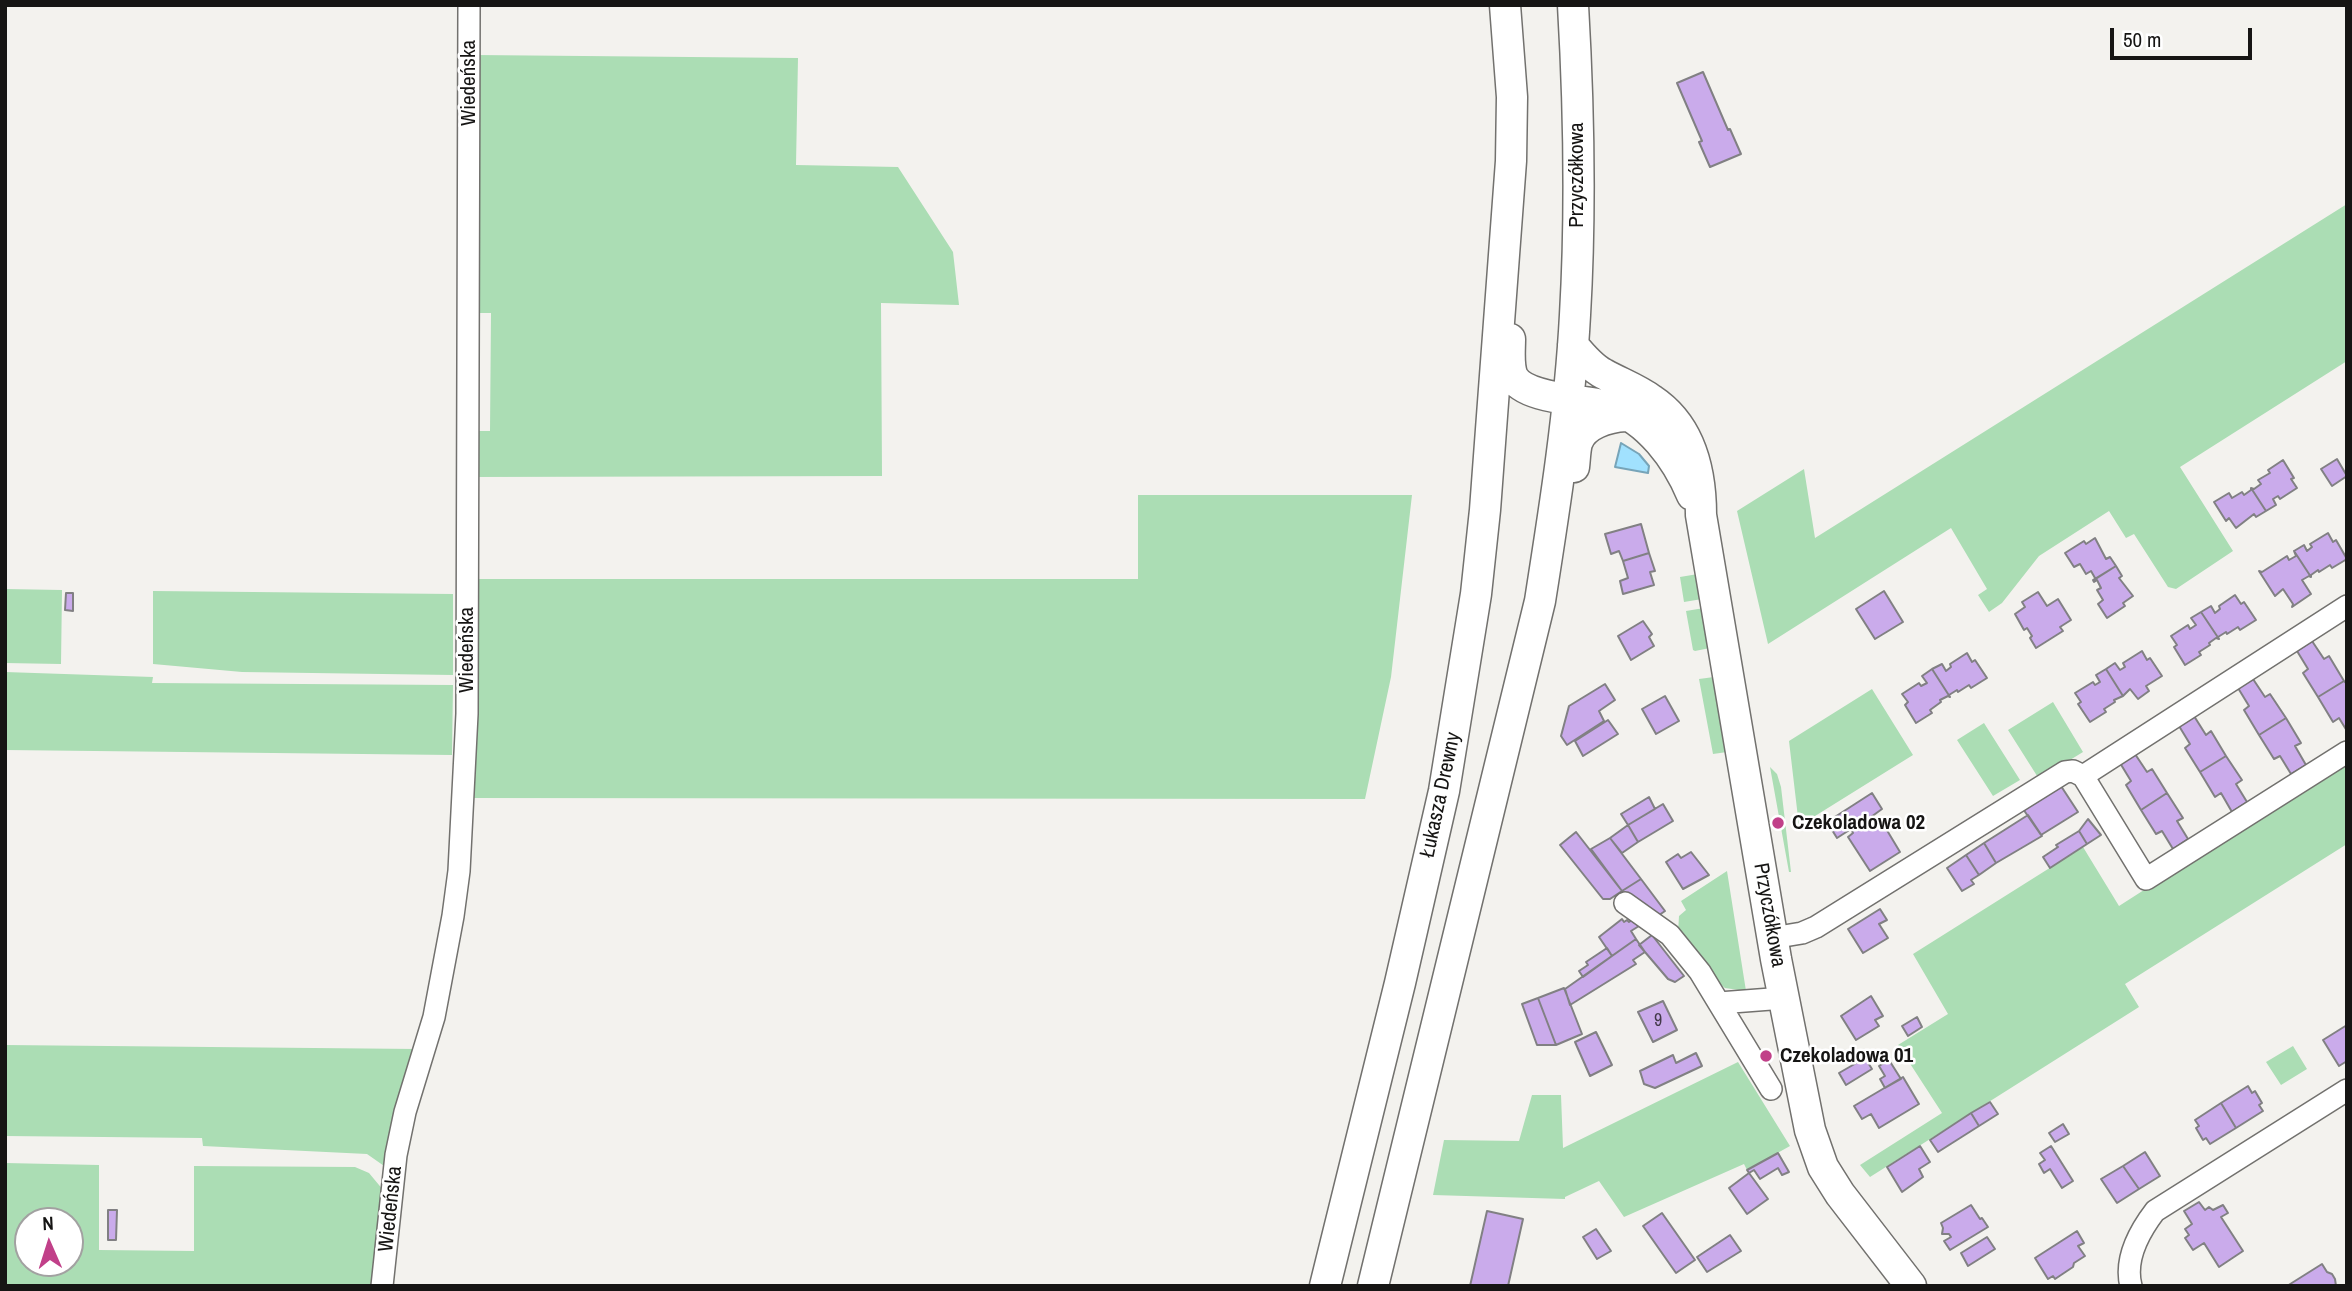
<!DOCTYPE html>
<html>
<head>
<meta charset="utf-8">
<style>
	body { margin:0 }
	#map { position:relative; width:2352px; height:1291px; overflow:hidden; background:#f3f2ee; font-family:"Archivo Narrow",sans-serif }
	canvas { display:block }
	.frame { position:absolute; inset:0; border:7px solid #161514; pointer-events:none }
	.north { position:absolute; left:14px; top:1207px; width:70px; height:70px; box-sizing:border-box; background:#fff; border:2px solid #a2a1a1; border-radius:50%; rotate:357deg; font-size:19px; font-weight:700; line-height:28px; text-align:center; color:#161514 }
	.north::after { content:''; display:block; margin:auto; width:24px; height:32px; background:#c14089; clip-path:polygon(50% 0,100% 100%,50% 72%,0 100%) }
	.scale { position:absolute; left:2110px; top:28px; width:142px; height:32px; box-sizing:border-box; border:4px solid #161514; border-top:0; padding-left:9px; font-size:21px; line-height:24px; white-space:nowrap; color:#161514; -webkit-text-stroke:5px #fff; paint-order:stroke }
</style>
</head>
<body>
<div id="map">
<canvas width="2352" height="1291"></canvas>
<div class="frame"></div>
<div class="north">N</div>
<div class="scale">50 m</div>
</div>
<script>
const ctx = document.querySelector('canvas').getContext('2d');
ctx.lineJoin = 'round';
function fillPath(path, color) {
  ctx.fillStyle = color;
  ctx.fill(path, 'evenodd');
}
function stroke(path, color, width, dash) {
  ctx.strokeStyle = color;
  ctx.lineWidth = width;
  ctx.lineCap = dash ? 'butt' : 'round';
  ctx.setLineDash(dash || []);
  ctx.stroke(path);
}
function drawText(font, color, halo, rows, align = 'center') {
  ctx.font = font + ' "Archivo Narrow",sans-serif';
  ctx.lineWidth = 5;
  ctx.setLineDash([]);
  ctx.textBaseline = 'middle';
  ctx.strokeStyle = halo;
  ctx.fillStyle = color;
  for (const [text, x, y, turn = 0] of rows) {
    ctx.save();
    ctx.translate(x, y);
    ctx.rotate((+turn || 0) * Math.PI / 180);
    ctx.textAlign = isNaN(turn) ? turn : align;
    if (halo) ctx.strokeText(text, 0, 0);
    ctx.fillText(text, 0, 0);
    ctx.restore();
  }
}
const green = new Path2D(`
	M 476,55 L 798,58 L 796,165 L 898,167 L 953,252 L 959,305 L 881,303 L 882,476 L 473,477 L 473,431 L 490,431 L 491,313 L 474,313 Z
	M 2347,204 L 2347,361 L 2180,467 L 2233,551 L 2176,589 L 2168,587 L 2134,534 L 2126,538 L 2109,511 L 2039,556 L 2002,603 L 1989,612 L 1978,595 L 1987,589 L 1951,528 L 1768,644 L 1737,511 L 1804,469 L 1815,538 Z
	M 1138,495 L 1412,495 L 1391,677 L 1365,799 L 471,798 L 472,579 L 1138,579 Z
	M 1698,574 L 1702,599 L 1684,602 L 1680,577 Z
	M 5,589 L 62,590 L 61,664 L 5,663 Z
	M 153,591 L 453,594 L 453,675 L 242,672 L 153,664 Z
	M 1704,608 L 1710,648 L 1695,651 L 1693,650 L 1686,611 Z
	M 5,672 L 153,677 L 152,683 L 453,685 L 452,755 L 5,750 Z
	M 1714,677 L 1727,752 L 1713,754 L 1699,679 Z
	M 1872,689 L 1913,755 L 1799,826 L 1789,741 Z
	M 2053,702 L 2083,752 L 2039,779 L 2008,730 Z
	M 1984,723 L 2020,780 L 1993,796 L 1957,740 Z
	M 2347,760 L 2347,844 L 2125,984 L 2139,1007 L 1870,1177 L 1860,1165 L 1942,1113 L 1898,1045 L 1948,1014 L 1913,954 L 2083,847 L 2119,906 Z
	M 1770,767 L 1777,774 L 1781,787 L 1791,872 L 1789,872 Z
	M 1727,871 L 1746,991 L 1725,988 L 1714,979 L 1678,933 L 1679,916 L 1686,910 L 1681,901 Z
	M 5,1045 L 417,1049 L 387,1168 L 367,1154 L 203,1146 L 202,1138 L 5,1136 Z
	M 2293,1046 L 2307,1069 L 2281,1085 L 2266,1062 Z
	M 1738,1062 L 1790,1146 L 1747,1170 L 1744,1164 L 1624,1217 L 1599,1181 L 1565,1197 L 1565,1199 L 1433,1195 L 1444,1140 L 1519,1141 L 1532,1095 L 1561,1095 L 1563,1148 Z
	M 5,1163 L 99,1165 L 99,1250 L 194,1251 L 194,1166 L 355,1167 L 369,1173 L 384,1191 L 372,1286 L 5,1286 ZM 28,1221 L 70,1221 L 70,1263 L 28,1263 Z`);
const water = new Path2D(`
	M 1621,443 L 1639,454 L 1649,466 L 1648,473 L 1615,467 Z`);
const building = new Path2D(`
	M 1703,72 L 1728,130 L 1730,129 L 1741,154 L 1710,167 L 1699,142 L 1702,141 L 1677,83 Z
	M 2337,459 L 2347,476 L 2332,486 L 2321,469 Z
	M 2283,460 L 2294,478 L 2291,479 L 2297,488 L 2280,499 L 2278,496 L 2273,499 L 2276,505 L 2266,511 L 2251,488 L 2254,489 L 2261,484 L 2258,480 L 2270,473 L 2268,470 Z
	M 2251,488 L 2266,511 L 2256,517 L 2254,514 L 2236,528 L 2229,518 L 2226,521 L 2214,502 L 2229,493 L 2232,498 L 2242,492 L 2244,495 L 2251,490 Z
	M 1641,524 L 1649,553 L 1623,561 L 1619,551 L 1611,554 L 1605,534 Z
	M 2328,533 L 2333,542 L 2336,540 L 2347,559 L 2332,568 L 2330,565 L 2319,572 L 2318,570 L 2311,575 L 2311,577 L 2294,551 L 2304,545 L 2307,551 L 2312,547 L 2310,544 Z
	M 2095,538 L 2106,559 L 2110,557 L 2116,566 L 2094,580 L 2095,578 L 2091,571 L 2086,574 L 2080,564 L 2074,567 L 2065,553 L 2084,541 L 2086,544 Z
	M 2294,551 L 2311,577 L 2309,576 L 2302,580 L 2311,594 L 2292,607 L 2293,604 L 2283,589 L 2275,596 L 2259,571 L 2262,572 L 2287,556 L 2289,560 L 2296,556 Z
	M 1649,553 L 1655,571 L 1650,572 L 1654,585 L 1623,594 L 1620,581 L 1628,578 L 1623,561 Z
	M 2116,566 L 2122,576 L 2119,578 L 2133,596 L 2123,603 L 2125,606 L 2107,618 L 2098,604 L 2103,600 L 2097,590 L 2101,588 L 2097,580 L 2094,582 L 2093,580 Z
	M 1884,591 L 1903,622 L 1875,639 L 1856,609 Z
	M 2038,592 L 2047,606 L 2058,599 L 2071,620 L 2060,627 L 2063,631 L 2036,648 L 2030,638 L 2032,636 L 2027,628 L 2024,630 L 2015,614 L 2025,607 L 2022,602 Z
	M 66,593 L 73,593 L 73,611 L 65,610 Z
	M 2235,595 L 2241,604 L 2244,602 L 2256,620 L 2240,630 L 2238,627 L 2227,634 L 2226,632 L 2218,637 L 2219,639 L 2201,612 L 2211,606 L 2215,613 L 2220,609 L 2219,606 Z
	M 2201,612 L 2219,639 L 2216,638 L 2209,643 L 2210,645 L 2199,652 L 2201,655 L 2185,665 L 2174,647 L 2177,645 L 2171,636 L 2188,625 L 2190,629 L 2196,625 L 2191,618 Z
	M 1643,621 L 1652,634 L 1649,637 L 1654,646 L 1631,660 L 1618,636 Z
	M 2312,641 L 2324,659 L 2329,656 L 2344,681 L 2318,697 L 2303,673 L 2308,669 L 2297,651 Z
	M 2142,651 L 2147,660 L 2150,658 L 2162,676 L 2146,686 L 2149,691 L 2138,699 L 2130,689 L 2123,696 L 2106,669 L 2115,663 L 2120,670 L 2125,667 L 2123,663 Z
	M 1967,653 L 1972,662 L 1975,660 L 1987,678 L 1971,688 L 1969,685 L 1958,692 L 1957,690 L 1949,695 L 1950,697 L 1932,669 L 1942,664 L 1946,671 L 1951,667 L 1950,664 Z
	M 1932,669 L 1950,697 L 1948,696 L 1940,700 L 1941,702 L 1930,710 L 1932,713 L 1916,723 L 1905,705 L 1908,702 L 1902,694 L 1919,683 L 1921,686 L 1927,683 L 1922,676 Z
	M 2106,669 L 2123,696 L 2114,700 L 2115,702 L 2104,709 L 2106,712 L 2090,722 L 2078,704 L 2081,702 L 2075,693 L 2093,682 L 2095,685 L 2100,682 L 2096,675 Z
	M 2253,679 L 2265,697 L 2270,694 L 2286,718 L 2259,735 L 2244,710 L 2249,706 L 2238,688 Z
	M 2344,681 L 2347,684 L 2347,731 L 2339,718 L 2333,722 L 2318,697 Z
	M 1605,684 L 1615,700 L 1599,711 L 1604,721 L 1567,745 L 1561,736 L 1569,706 Z
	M 1665,696 L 1679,721 L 1656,734 L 1642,709 Z
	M 2194,716 L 2206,735 L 2211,731 L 2226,756 L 2200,772 L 2185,748 L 2190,744 L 2179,726 Z
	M 2286,718 L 2301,743 L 2295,746 L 2306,765 L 2291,774 L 2280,756 L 2274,759 L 2259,735 Z
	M 1608,720 L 1618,734 L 1583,756 L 1575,741 Z
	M 2135,754 L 2147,772 L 2152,769 L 2167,793 L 2141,810 L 2126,785 L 2131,781 L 2120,763 Z
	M 2226,756 L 2242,780 L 2236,784 L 2247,802 L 2232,812 L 2221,793 L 2215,797 L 2200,772 Z
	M 2059,783 L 2078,812 L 2041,835 L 2021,806 Z
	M 1872,793 L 1882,809 L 1871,817 L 1873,821 L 1879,817 L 1900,852 L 1870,871 L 1848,837 L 1853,833 L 1851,829 L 1837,838 L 1827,822 Z
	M 2167,793 L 2183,818 L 2177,821 L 2188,839 L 2173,849 L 2162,831 L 2156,834 L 2141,810 Z
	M 1649,797 L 1655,809 L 1628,825 L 1621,814 Z
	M 1663,804 L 1673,821 L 1638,842 L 1628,825 Z
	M 2028,815 L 2042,836 L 1996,863 L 1984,843 Z
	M 2088,819 L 2101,835 L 2087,844 L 2079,831 Z
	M 1628,825 L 1638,842 L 1622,853 L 1610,838 Z
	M 2079,831 L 2087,844 L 2050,868 L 2043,857 L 2058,847 L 2056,845 Z
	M 1576,832 L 1622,891 L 1610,899 L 1603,899 L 1560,845 Z
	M 1610,838 L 1641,879 L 1622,891 L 1591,849 Z
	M 1984,843 L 1996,863 L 1979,875 L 1966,855 Z
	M 1691,852 L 1709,875 L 1683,889 L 1666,862 L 1678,854 L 1681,858 Z
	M 1966,855 L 1979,875 L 1971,880 L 1974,884 L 1962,891 L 1947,868 Z
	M 1641,879 L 1665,911 L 1655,918 L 1626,896 L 1622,891 Z
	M 1880,909 L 1887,920 L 1879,924 L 1888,938 L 1863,953 L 1848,929 Z
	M 1622,919 L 1624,922 L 1627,920 L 1629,922 L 1634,919 L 1639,926 L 1631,931 L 1636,939 L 1612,956 L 1599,937 Z
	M 1652,935 L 1684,976 L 1675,982 L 1668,979 L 1639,945 Z
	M 1636,939 L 1645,952 L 1633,960 L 1636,964 L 1570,1005 L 1565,989 Z
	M 1607,948 L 1612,956 L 1583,977 L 1579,971 L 1588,965 L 1586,962 Z
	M 1564,988 L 1582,1034 L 1556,1045 L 1538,998 Z
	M 1871,996 L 1883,1016 L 1875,1020 L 1879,1026 L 1856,1040 L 1841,1016 Z
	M 1538,998 L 1556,1045 L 1537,1045 L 1522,1004 Z
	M 1663,1001 L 1677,1030 L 1653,1042 L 1638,1012 Z
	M 1917,1017 L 1922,1027 L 1908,1036 L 1902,1026 Z
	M 2347,1025 L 2347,1061 L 2339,1066 L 2323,1040 Z
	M 1596,1032 L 1612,1065 L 1590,1076 L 1575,1042 Z
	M 1696,1053 L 1702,1066 L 1655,1088 L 1644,1084 L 1640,1071 L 1673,1055 L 1676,1063 Z
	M 1865,1058 L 1872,1069 L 1846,1085 L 1839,1073 Z
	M 1889,1060 L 1901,1079 L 1885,1088 L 1880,1079 L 1885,1076 L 1879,1066 Z
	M 1903,1077 L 1919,1104 L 1879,1128 L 1871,1114 L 1862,1119 L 1854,1106 Z
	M 2248,1086 L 2252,1093 L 2255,1091 L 2262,1103 L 2259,1105 L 2263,1111 L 2236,1128 L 2221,1103 Z
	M 1990,1102 L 1998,1114 L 1979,1126 L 1971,1113 Z
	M 2221,1103 L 2236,1128 L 2210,1144 L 2206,1138 L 2203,1140 L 2196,1128 L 2199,1126 L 2195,1120 Z
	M 1971,1113 L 1979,1126 L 1938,1152 L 1930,1140 Z
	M 2063,1124 L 2069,1134 L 2055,1142 L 2049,1133 Z
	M 1920,1146 L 1930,1162 L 1919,1169 L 1923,1177 L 1902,1192 L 1887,1167 Z
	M 2051,1146 L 2073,1181 L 2062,1188 L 2050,1169 L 2044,1173 L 2039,1164 L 2045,1160 L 2040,1153 Z
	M 2145,1152 L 2160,1176 L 2139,1189 L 2123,1166 Z
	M 1778,1153 L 1789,1172 L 1782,1175 L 1778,1168 L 1760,1179 L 1754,1170 L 1749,1173 L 1747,1170 Z
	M 2123,1166 L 2139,1189 L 2117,1203 L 2101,1179 Z
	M 1749,1173 L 1768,1199 L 1747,1214 L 1729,1188 Z
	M 2199,1202 L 2205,1210 L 2209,1207 L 2213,1210 L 2223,1205 L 2228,1213 L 2221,1217 L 2243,1251 L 2219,1267 L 2204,1243 L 2193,1250 L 2185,1238 L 2189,1235 L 2185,1229 L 2192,1224 L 2184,1211 Z
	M 1971,1205 L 1980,1219 L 1982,1218 L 1988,1227 L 1950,1250 L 1944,1241 L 1951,1237 L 1949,1234 L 1942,1234 L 1943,1228 L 1941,1223 Z
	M 108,1210 L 117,1210 L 116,1240 L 108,1240 Z
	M 1487,1211 L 1523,1219 L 1508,1286 L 1470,1286 Z
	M 1662,1213 L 1695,1260 L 1676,1273 L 1643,1226 Z
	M 1596,1229 L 1611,1251 L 1597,1259 L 1583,1237 Z
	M 2077,1231 L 2084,1243 L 2078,1246 L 2085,1256 L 2074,1263 L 2073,1267 L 2055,1279 L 2053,1276 L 2048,1279 L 2035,1258 Z
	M 1730,1235 L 1741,1251 L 1707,1272 L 1697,1257 Z
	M 1987,1237 L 1995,1249 L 1968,1266 L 1961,1253 Z
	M 2322,1264 L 2327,1272 L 2332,1274 L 2335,1279 L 2336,1286 L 2287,1286 Z`);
const street = new Path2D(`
	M 2083,776 L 2347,606
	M 1625,903 L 1670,935 L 1700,972 L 1771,1089
	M 1772,938 L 1802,933 L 1816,927 L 2065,772 L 2073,771 L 2083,776 L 2146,879 L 2347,752
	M 1719,1003 L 1784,998
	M 382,1286 L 396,1155 L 405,1112 L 434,1017 L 453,916 L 459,871 L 467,714 L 469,5
	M 2131,1286 C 2124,1259 2139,1232 2155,1211 L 2347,1090`);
const secondary = new Path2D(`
	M 1510,339 C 1510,351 1508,366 1513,377 C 1526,400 1586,399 1610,407 C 1648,419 1677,459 1692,495
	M 1573,345 C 1582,356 1592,368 1604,374 C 1620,383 1637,389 1652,400 C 1691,426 1701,471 1701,515 L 1776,959 L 1810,1130 L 1823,1167 L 1840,1194 L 1911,1286
	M 1574,467 C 1575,459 1575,450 1577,443 C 1583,424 1608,417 1626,416
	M 1325,1286 L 1400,983 L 1444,791 L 1476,594 L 1485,510 L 1511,161 L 1512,97 L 1505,5
	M 1373,1286 L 1540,601 C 1555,506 1570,410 1575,315 C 1581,212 1579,108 1573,5`);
const markers = [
	[1778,823,7,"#c14089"],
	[1766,1056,7,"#c14089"]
];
const numberNames = [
	["9",1658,1021]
];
const streetNames = [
	["Wiedeńska",469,83,-90],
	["Przyczółkowa",1577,175,-90],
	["Wiedeńska",467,650,-90],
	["Łukasza Drewny",1441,795,-78],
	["Przyczółkowa",1769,915,80],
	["Wiedeńska",391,1209,-84]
];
const poiNames = [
	["Czekoladowa 02",1792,823],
	["Czekoladowa 01",1780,1056]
];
fillPath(green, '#abddb4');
fillPath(water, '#a1e1fe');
stroke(water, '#77a4b8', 2);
fillPath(building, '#caabeb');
stroke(building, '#818083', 2);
stroke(street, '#72716e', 24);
stroke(secondary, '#72716e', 33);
stroke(street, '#fff', 21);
stroke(secondary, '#fff', 30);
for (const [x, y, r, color] of markers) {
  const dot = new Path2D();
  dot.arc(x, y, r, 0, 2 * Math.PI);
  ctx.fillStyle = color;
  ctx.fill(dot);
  stroke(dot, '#fff', 2.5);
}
drawText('18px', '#433a4a', null, numberNames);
drawText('21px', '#161514', '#fff', streetNames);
drawText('bold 21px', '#161514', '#fff', poiNames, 'left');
</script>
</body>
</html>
